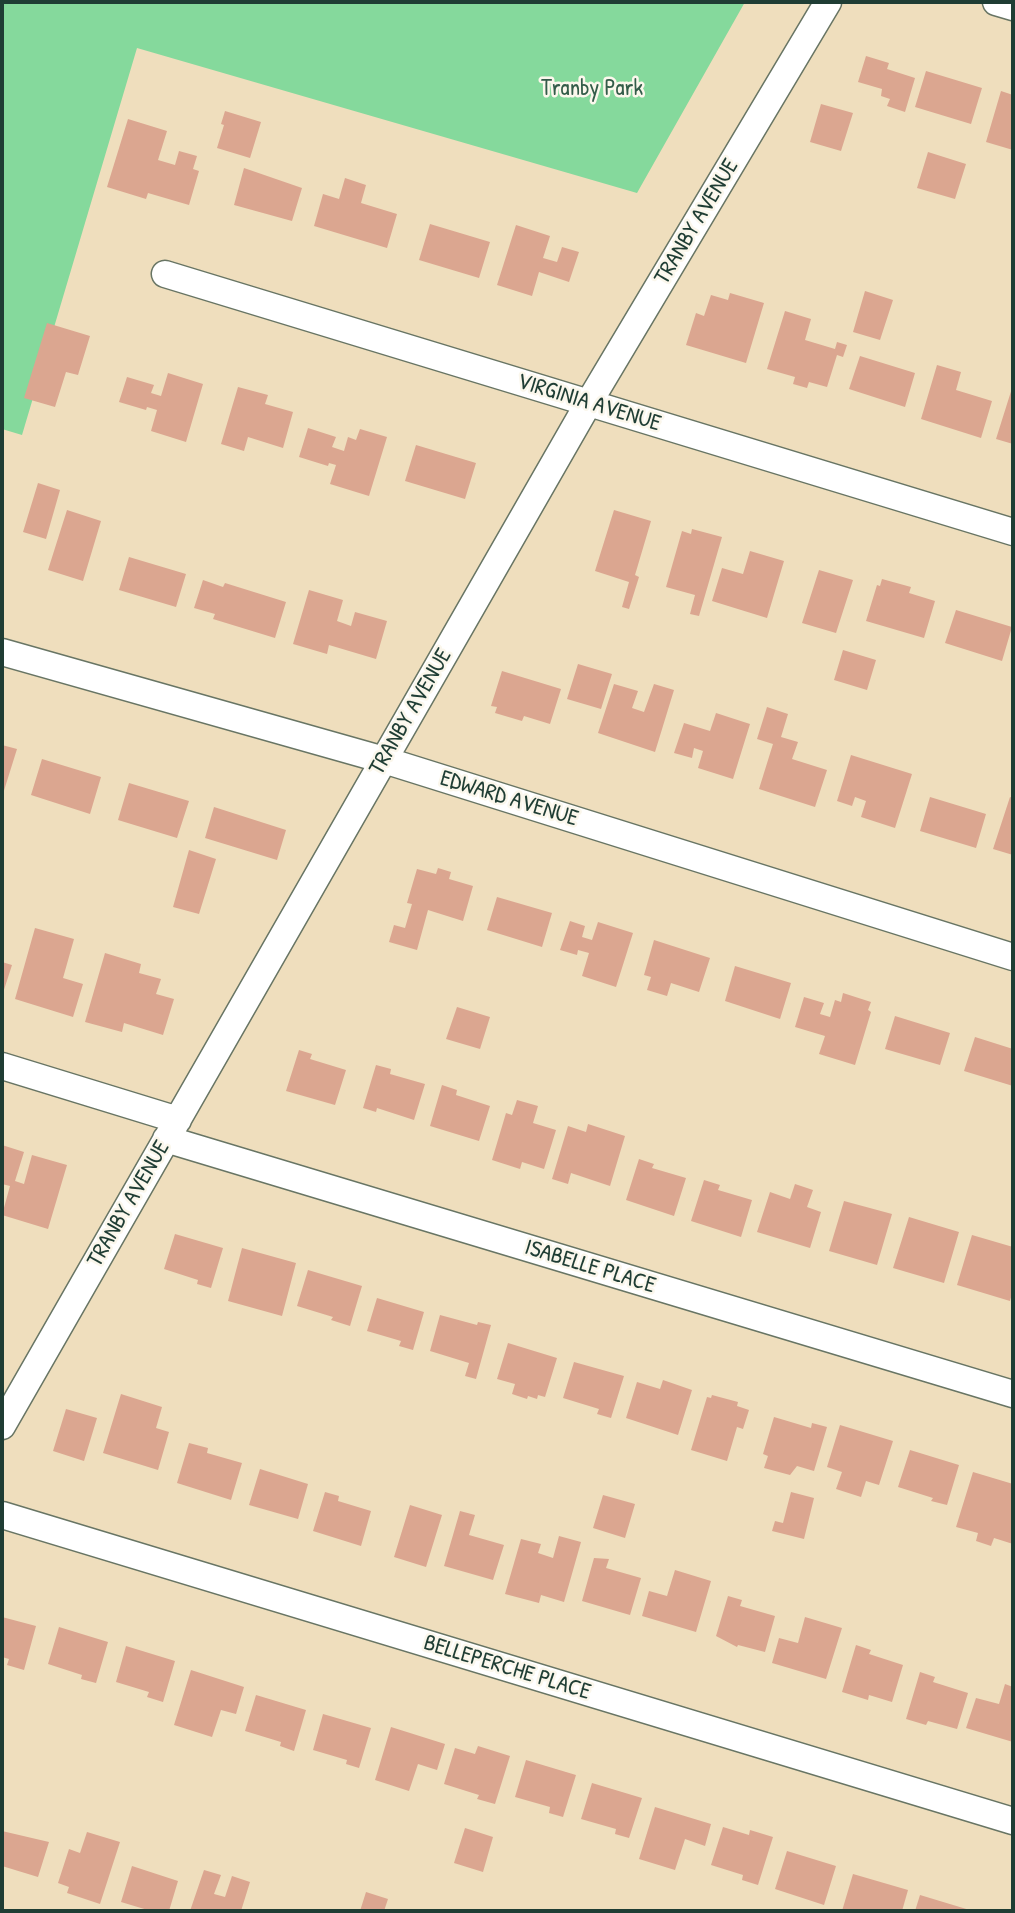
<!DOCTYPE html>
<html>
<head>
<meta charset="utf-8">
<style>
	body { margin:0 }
	#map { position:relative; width:1015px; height:1913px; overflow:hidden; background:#efdebd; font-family:"Patrick Hand",sans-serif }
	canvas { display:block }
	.frame { position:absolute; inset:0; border:4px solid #1f3d34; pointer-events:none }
</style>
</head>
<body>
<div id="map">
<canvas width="1015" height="1913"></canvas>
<div class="frame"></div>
</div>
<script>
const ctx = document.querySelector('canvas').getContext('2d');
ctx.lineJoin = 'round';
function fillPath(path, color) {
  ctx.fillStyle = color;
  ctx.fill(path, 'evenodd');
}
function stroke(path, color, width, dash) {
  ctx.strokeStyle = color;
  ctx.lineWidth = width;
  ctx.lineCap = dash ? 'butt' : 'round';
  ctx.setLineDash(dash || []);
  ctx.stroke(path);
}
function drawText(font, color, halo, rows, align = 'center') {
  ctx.font = font + ' "Patrick Hand",sans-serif';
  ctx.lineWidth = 5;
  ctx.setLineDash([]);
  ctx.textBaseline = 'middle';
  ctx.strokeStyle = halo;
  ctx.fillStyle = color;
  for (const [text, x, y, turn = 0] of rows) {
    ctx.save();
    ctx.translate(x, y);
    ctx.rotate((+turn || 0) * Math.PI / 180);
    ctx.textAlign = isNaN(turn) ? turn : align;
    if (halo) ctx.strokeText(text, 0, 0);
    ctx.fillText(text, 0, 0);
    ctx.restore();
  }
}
const green = new Path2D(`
	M 2,2 L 745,2 L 637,193 L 137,48 L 22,435 L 2,429 Z`);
const building = new Path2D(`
	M 866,56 L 889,63 L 887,69 L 915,78 L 905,112 L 887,106 L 890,99 L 881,96 L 882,89 L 858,82 Z
	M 926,71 L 982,88 L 971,124 L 915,107 Z
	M 1001,91 L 1013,95 L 1013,150 L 986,142 Z
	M 821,104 L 853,113 L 841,151 L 810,142 Z
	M 225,111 L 261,122 L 250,158 L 217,148 L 224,125 L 221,124 Z
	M 128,119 L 167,131 L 158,160 L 175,165 L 179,151 L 197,156 L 193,169 L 199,171 L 189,205 L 148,193 L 146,199 L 107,187 Z
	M 928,152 L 966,164 L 955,199 L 917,188 Z
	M 244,168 L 302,188 L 292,221 L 234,205 Z
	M 345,178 L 366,185 L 361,203 L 397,214 L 387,248 L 314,226 L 323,194 L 339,199 Z
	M 430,224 L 490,242 L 479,278 L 419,260 Z
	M 516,225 L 550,236 L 543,258 L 557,262 L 562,247 L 579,252 L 569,282 L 539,272 L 532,296 L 497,285 Z
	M 865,291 L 893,300 L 880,340 L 853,332 Z
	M 730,293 L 764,303 L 746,363 L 686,345 L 696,313 L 704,316 L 711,295 L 728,300 Z
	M 785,311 L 811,319 L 805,340 L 835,349 L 837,342 L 847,345 L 843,357 L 837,355 L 827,387 L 809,382 L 807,388 L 793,384 L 795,377 L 767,369 Z
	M 47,323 L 90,336 L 78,375 L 66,372 L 55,407 L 24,398 Z
	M 860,356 L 915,373 L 905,407 L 849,389 Z
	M 937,365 L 961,372 L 956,390 L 992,401 L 981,438 L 921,419 Z
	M 168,373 L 203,384 L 186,442 L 151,431 L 157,410 L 147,407 L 146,410 L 119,402 L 127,377 L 154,385 L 151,393 L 161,396 Z
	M 1013,385 L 1013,444 L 996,439 Z
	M 238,387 L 268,395 L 265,404 L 293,412 L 283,448 L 248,437 L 244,451 L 221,444 Z
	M 308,428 L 336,437 L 332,447 L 344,451 L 348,437 L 356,440 L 360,429 L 387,437 L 369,496 L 330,484 L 336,465 L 329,463 L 328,466 L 299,457 Z
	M 416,445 L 476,463 L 465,499 L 405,481 Z
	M 38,483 L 60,490 L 46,539 L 23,532 Z
	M 67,510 L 101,521 L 83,581 L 48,570 Z
	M 614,510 L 651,521 L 635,575 L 639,577 L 629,609 L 622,607 L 629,582 L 595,571 Z
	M 692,529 L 722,537 L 699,616 L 690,614 L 695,595 L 666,587 L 682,531 L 691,534 Z
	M 750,551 L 784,561 L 767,618 L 712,601 L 722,568 L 743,574 Z
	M 129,557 L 186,574 L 176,607 L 119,590 Z
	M 819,570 L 853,580 L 836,633 L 802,623 Z
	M 882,579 L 911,587 L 909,593 L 935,601 L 924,638 L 866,621 L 877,585 L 880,586 Z
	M 203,580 L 223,587 L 225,583 L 286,602 L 275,638 L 213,619 L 215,614 L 194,608 Z
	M 309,590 L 343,600 L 337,621 L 351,626 L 355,612 L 387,621 L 376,659 L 329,645 L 327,654 L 293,644 Z
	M 956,610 L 1012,627 L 1002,661 L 945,643 Z
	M 843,650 L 876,660 L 867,690 L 834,680 Z
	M 578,664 L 612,674 L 601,709 L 567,699 Z
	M 502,671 L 561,689 L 550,724 L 524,716 L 522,721 L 495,713 L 497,707 L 491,706 Z
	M 614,684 L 638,691 L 632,708 L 644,712 L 654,684 L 674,690 L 655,752 L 598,733 Z
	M 767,707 L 788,714 L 781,737 L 798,742 L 792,759 L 827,770 L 815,807 L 759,789 L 773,744 L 757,739 Z
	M 716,713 L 750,724 L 733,779 L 698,768 L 703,751 L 694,748 L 692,758 L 674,753 L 684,723 L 710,731 Z
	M 2,745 L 17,749 L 2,797 Z
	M 851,755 L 912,774 L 895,828 L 861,817 L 866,801 L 855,797 L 852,806 L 837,801 Z
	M 42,759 L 101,777 L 90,814 L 31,795 Z
	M 129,783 L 189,801 L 177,838 L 118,820 Z
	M 930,797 L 986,814 L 976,848 L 920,831 Z
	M 1010,797 L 1013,798 L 1013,855 L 993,849 Z
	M 214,807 L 286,830 L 277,860 L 205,838 Z
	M 189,850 L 216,859 L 199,914 L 173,907 Z
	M 438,868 L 451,872 L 449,879 L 473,886 L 463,921 L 428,910 L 417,950 L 389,942 L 394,925 L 405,928 L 412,904 L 407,903 L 417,869 L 436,874 Z
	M 497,897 L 552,913 L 542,947 L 487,930 Z
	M 570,921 L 585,926 L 582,937 L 592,940 L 598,922 L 633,933 L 616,987 L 582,976 L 589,953 L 578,950 L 577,955 L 560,950 Z
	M 35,928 L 74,939 L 63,978 L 83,984 L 73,1017 L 15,999 Z
	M 654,940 L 710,958 L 699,992 L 671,983 L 667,996 L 647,990 L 651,977 L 644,975 Z
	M 105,953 L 141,964 L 139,973 L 161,979 L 156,994 L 174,999 L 163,1035 L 124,1023 L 122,1032 L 85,1022 Z
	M 2,962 L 12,965 L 2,996 Z
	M 735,966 L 791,983 L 780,1019 L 725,1001 Z
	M 843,993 L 871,1002 L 868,1010 L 871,1012 L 855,1065 L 819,1054 L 825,1036 L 795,1027 L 804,997 L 824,1003 L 820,1014 L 830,1017 L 835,1000 L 841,1002 Z
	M 457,1007 L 490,1017 L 480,1049 L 446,1039 Z
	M 895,1016 L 950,1033 L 940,1065 L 885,1049 Z
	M 975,1037 L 1013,1049 L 1013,1086 L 964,1071 Z
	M 299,1050 L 312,1054 L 310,1059 L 346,1070 L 335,1105 L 286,1091 Z
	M 376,1065 L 391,1069 L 390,1074 L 425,1084 L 414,1120 L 377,1108 L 376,1112 L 363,1108 Z
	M 442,1085 L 457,1090 L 456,1095 L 490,1106 L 479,1141 L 430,1126 Z
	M 517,1100 L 538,1106 L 533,1123 L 556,1130 L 544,1169 L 522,1162 L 520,1169 L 492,1160 L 506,1113 L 512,1115 Z
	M 588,1124 L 625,1136 L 610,1186 L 571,1173 L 568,1184 L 552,1179 L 568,1126 L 586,1132 Z
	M 2,1145 L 24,1152 L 15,1181 L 24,1184 L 32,1155 L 67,1165 L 48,1229 L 2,1215 L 10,1186 L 2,1184 Z
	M 639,1159 L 654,1164 L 652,1168 L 686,1178 L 674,1216 L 626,1200 Z
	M 704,1180 L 720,1185 L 718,1190 L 752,1200 L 741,1237 L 691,1221 Z
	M 795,1184 L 813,1190 L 807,1207 L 821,1212 L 810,1248 L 757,1232 L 770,1192 L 790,1199 Z
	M 844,1201 L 892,1214 L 877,1265 L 829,1251 Z
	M 909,1217 L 959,1232 L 944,1283 L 893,1268 Z
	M 175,1234 L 223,1248 L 211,1288 L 197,1284 L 198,1280 L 164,1269 Z
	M 972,1235 L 1013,1247 L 1013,1290 L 1010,1301 L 957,1285 Z
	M 242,1248 L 296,1263 L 282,1316 L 228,1301 Z
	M 308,1270 L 362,1286 L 350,1326 L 331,1320 L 333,1317 L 297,1306 Z
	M 377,1298 L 424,1312 L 413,1350 L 399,1346 L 401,1341 L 367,1331 Z
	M 440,1315 L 477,1325 L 478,1322 L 491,1325 L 476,1379 L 465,1376 L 469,1363 L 430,1351 Z
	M 508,1343 L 557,1358 L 545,1397 L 538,1395 L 537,1399 L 528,1396 L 527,1399 L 512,1394 L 515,1384 L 497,1379 Z
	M 574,1362 L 624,1376 L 611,1418 L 597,1414 L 599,1409 L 563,1398 Z
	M 663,1380 L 692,1390 L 678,1435 L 626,1418 L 637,1382 L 660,1389 Z
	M 121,1394 L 162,1407 L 156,1428 L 169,1432 L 158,1470 L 103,1453 Z
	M 712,1395 L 738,1402 L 737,1406 L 749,1410 L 743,1429 L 737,1427 L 727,1461 L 691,1450 L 707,1397 L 711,1398 Z
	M 66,1409 L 97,1418 L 84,1461 L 53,1451 Z
	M 774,1417 L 811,1428 L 812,1423 L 827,1427 L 814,1471 L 797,1466 L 790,1475 L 764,1468 L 768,1456 L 763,1454 Z
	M 840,1425 L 893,1441 L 879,1485 L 866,1481 L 861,1497 L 836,1489 L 842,1472 L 827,1467 Z
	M 189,1443 L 208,1448 L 207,1453 L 242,1463 L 231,1500 L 177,1483 Z
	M 910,1450 L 959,1465 L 947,1505 L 931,1501 L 933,1498 L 898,1487 Z
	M 260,1469 L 308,1484 L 298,1519 L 249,1505 Z
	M 973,1472 L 1013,1484 L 1013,1544 L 994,1538 L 991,1546 L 976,1541 L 978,1533 L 956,1527 Z
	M 325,1492 L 339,1496 L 338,1501 L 371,1511 L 361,1546 L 313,1531 Z
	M 791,1492 L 814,1498 L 804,1539 L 772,1531 L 775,1521 L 783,1523 Z
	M 603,1495 L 635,1504 L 625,1538 L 593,1528 Z
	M 410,1505 L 442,1515 L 426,1567 L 394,1557 Z
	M 460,1511 L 475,1515 L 469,1535 L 504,1545 L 493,1580 L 444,1566 Z
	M 559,1536 L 581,1542 L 564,1602 L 541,1595 L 539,1603 L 505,1594 L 521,1539 L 541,1544 L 538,1553 L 553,1558 Z
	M 594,1558 L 609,1559 L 606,1568 L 641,1578 L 630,1615 L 582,1601 Z
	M 675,1570 L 711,1581 L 696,1632 L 642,1616 L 649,1591 L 667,1596 Z
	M 728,1596 L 742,1600 L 740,1606 L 775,1616 L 765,1652 L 738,1645 L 737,1647 L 716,1636 Z
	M 2,1617 L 36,1626 L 24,1670 L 7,1665 L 9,1659 L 2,1657 Z
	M 805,1617 L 842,1628 L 826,1679 L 772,1663 L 779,1638 L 798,1643 Z
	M 59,1627 L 108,1642 L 96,1683 L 81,1679 L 82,1675 L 48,1664 Z
	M 856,1645 L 871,1650 L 869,1654 L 903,1665 L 892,1702 L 869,1695 L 868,1700 L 842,1692 Z
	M 126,1646 L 175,1661 L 163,1702 L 147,1697 L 149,1692 L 116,1682 Z
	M 191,1670 L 244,1687 L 236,1714 L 221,1710 L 212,1737 L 174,1725 Z
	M 920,1672 L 935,1677 L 933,1682 L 968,1693 L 957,1729 L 928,1721 L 926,1725 L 906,1719 Z
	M 1005,1684 L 1013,1687 L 1013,1742 L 966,1728 L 976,1698 L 999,1704 Z
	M 256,1695 L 306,1710 L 294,1751 L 280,1746 L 281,1742 L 245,1731 Z
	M 323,1714 L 371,1728 L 359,1768 L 346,1764 L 347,1760 L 313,1750 Z
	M 391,1727 L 445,1744 L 437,1770 L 418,1764 L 409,1791 L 375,1780 Z
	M 478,1746 L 510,1756 L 495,1804 L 477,1799 L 479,1795 L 444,1784 L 455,1748 L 475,1754 Z
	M 526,1760 L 576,1775 L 563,1817 L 549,1813 L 550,1807 L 515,1797 Z
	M 592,1783 L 642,1798 L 629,1838 L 615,1834 L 616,1829 L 581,1819 Z
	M 655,1807 L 711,1824 L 705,1846 L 685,1839 L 675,1870 L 639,1859 Z
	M 723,1827 L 749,1835 L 750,1830 L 773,1837 L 758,1885 L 742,1880 L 743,1875 L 711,1865 Z
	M 465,1828 L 493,1837 L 483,1872 L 454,1863 Z
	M 2,1831 L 49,1842 L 38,1877 L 2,1866 Z
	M 87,1832 L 120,1842 L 100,1904 L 67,1893 L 69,1887 L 58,1883 L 69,1849 L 80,1853 Z
	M 787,1851 L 836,1866 L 824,1905 L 775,1889 Z
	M 132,1866 L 178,1881 L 169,1911 L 151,1911 L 121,1902 Z
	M 204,1870 L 221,1875 L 214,1894 L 225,1897 L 232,1876 L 250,1882 L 241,1911 L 190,1911 Z
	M 853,1874 L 908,1890 L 902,1911 L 842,1911 Z
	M 366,1892 L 388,1899 L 384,1911 L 360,1911 Z
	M 920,1895 L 973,1911 L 915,1911 Z`);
const street = new Path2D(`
	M 996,2 L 1013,7
	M 165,274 L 1013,532
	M 2,652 L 384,760 L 1013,957
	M 2,1066 L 178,1120
	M 166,1139 L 1013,1394
	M 2,1426 L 588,404 L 828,2
	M 2,1515 L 1013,1821`);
const parkNames = [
	["Tranby Park",592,89]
];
const streetNames = [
	["TRANBY AVENUE",697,222,-59],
	["VIRGINIA AVENUE",589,403,17],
	["TRANBY AVENUE",411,712,-60],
	["EDWARD AVENUE",509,799,17],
	["TRANBY AVENUE",129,1204,-60],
	["ISABELLE PLACE",590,1267,17],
	["BELLEPERCHE PLACE",507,1668,17]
];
fillPath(green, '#85d99c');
fillPath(building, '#dba690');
stroke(street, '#687564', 29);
stroke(street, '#fff', 26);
drawText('23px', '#335c49', '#fbf7ec', parkNames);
drawText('23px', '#1f3d34', '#fbf7ec', streetNames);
</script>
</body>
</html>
